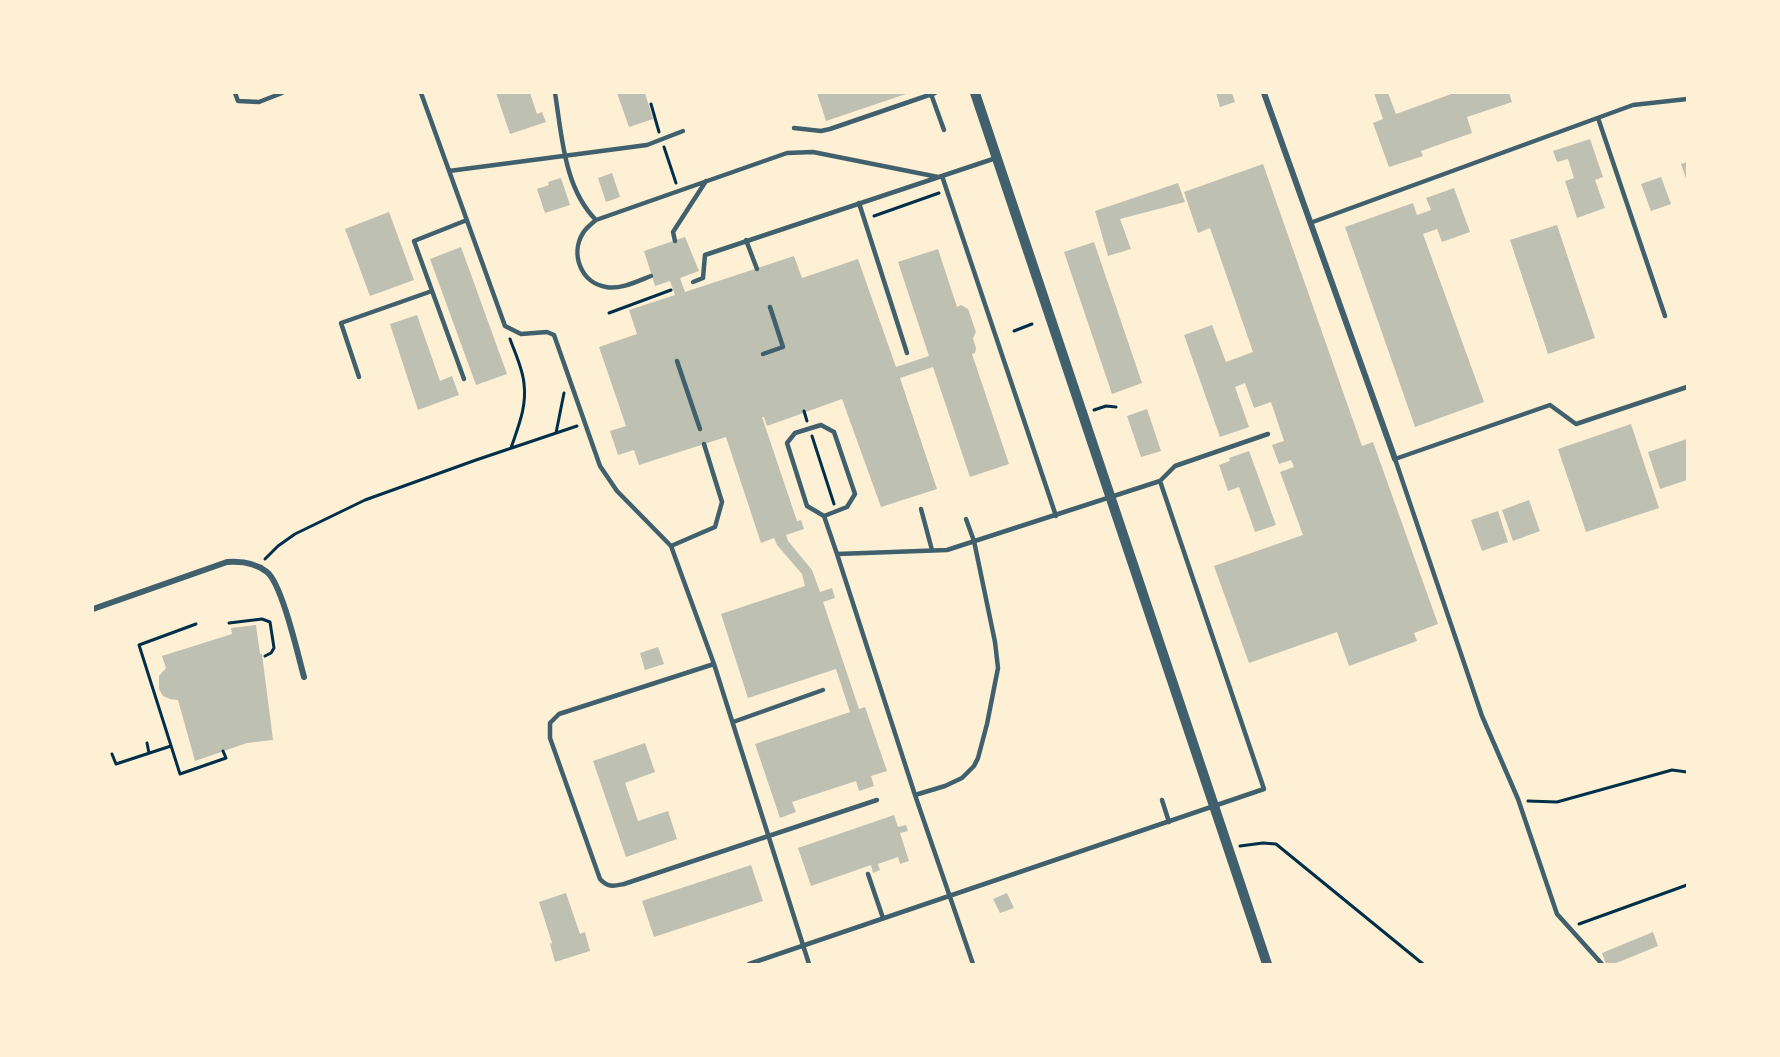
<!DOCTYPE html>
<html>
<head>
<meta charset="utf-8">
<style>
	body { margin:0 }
	#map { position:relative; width:1780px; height:1057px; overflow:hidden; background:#fdf0d5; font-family:Figtree,sans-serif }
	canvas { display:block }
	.frame { position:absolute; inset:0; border:94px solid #fdf0d5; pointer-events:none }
</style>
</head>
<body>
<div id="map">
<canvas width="1780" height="1057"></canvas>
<div class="frame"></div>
</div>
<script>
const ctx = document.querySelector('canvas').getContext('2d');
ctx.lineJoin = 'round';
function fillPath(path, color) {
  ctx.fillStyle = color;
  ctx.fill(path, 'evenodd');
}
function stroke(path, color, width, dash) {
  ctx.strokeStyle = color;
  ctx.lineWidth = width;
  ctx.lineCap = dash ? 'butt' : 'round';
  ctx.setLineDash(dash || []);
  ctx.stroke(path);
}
const building = new Path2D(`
	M 496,93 L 530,93 L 537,114 L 542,112 L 546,122 L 510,134 Z
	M 617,93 L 645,93 L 653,119 L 629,127 Z
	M 817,93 L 909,93 L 826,121 Z
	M 1216,93 L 1232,93 L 1235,102 L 1220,107 Z
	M 1374,93 L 1388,93 L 1396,114 L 1454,93 L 1509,93 L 1512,102 L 1467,117 L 1472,133 L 1421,151 L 1423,156 L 1389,167 L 1373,123 L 1383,119 Z
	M 1590,139 L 1603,177 L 1595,180 L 1605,208 L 1577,218 L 1565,181 L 1574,178 L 1568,159 L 1557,162 L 1553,151 Z
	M 1687,162 L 1687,181 L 1681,164 Z
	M 1263,164 L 1362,446 L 1373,442 L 1438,624 L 1414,633 L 1417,641 L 1349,666 L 1337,632 L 1249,663 L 1214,566 L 1303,535 L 1280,472 L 1294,467 L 1291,460 L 1279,464 L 1272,445 L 1284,441 L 1271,402 L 1254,408 L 1245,383 L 1235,387 L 1249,427 L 1220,437 L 1184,335 L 1212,325 L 1226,362 L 1253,352 L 1210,228 L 1198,233 L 1184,192 Z
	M 612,173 L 620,197 L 606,202 L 598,178 Z
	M 1661,177 L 1671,204 L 1651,211 L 1641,184 Z
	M 561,178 L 570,205 L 545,213 L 537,189 L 549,185 L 548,182 Z
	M 1178,183 L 1185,202 L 1120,219 L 1131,249 L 1108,256 L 1095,211 Z
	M 1454,188 L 1470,232 L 1442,242 L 1437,229 L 1423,234 L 1484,402 L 1415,427 L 1345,227 L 1413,203 L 1417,215 L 1431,210 L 1426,198 Z
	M 389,212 L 414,280 L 370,296 L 345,229 Z
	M 1557,225 L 1595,338 L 1548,354 L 1510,240 Z
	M 685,237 L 699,271 L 680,278 L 685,292 L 794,256 L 802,278 L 858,259 L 896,367 L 929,356 L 898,262 L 938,249 L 957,307 L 961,305 L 968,309 L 976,332 L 973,338 L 976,348 L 975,353 L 972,354 L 1009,464 L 970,477 L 933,367 L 900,378 L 937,489 L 881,507 L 842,399 L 767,426 L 764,417 L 762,417 L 797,521 L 801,520 L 804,529 L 786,535 L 788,541 L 812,570 L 820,592 L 832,588 L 835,598 L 823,602 L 859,709 L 865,707 L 887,771 L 871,776 L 874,786 L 859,791 L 856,781 L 792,802 L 796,812 L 780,818 L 755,744 L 850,712 L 836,669 L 748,698 L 721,614 L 805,586 L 802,574 L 777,545 L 774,538 L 761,543 L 726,437 L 639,465 L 634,450 L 618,455 L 610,431 L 626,426 L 599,347 L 637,334 L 629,310 L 675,295 L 670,281 L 655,286 L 644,251 Z
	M 1094,242 L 1142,383 L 1112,394 L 1064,252 Z
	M 461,247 L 507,374 L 476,385 L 430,259 Z
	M 417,315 L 440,381 L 452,376 L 459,395 L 418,410 L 390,324 Z
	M 1147,409 L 1161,451 L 1141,457 L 1127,416 Z
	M 1631,424 L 1659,508 L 1586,532 L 1558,449 Z
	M 1687,439 L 1687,480 L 1660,489 L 1648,452 Z
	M 1249,451 L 1276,525 L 1255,532 L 1239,487 L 1228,491 L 1219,465 L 1230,461 L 1229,458 Z
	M 1529,500 L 1540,531 L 1513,541 L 1502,510 Z
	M 1498,511 L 1508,542 L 1482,551 L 1471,520 Z
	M 256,625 L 260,654 L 262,654 L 273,740 L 247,743 L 195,761 L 178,700 L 170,699 L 163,696 L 159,689 L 159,676 L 166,668 L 162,656 L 232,634 L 231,628 Z
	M 658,647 L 664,664 L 645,670 L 640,653 Z
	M 645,743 L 655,772 L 625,783 L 638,821 L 668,811 L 677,839 L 626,857 L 593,761 Z
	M 894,815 L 898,827 L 906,825 L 908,831 L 900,833 L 909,861 L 900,864 L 898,857 L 878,864 L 880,870 L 873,873 L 871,865 L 811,886 L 798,848 Z
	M 751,865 L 763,901 L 654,937 L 642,901 Z
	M 566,893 L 580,934 L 585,932 L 590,951 L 555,962 L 550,944 L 552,943 L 539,902 Z
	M 1007,893 L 1014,908 L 1000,913 L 993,899 Z
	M 1653,932 L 1658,946 L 1614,964 L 1606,964 L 1602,953 Z`);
const path = new Path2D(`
	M 651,104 L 659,132
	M 664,147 L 676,183
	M 874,216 L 939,193
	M 609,313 L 671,290
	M 1014,331 L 1032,324
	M 510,339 C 515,353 523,369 524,384 C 527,407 518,427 511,448
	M 1094,410 L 1106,406 L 1116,407
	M 804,411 L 807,421
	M 556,433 L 564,393
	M 812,436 L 834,504
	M 265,559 L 278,546 L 295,534 L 365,500 L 476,460 L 577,426
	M 229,623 L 262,619 L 270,622 L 274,648 L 271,653 L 265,656
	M 196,624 L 139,645 L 180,774 L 226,758 L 223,751
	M 147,743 L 149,753
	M 112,754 L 116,764 L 171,746
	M 1528,801 L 1557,802 L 1672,770 L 1687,772
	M 1240,846 L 1263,843 L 1276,844 L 1423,964
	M 1579,924 L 1687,885`);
const service = new Path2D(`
	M 235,93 L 238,101 L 259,102 L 282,93
	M 421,93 L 505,326 L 521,334 L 547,332 L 554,335 L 600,466 L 617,491 L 671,546 L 714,664 L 809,964
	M 555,93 C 562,136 564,188 596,220
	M 931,94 L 944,130
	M 1598,118 L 1665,316
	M 794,128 L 821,131 L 830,129 L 935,93
	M 449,171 L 647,145 L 683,131
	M 942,176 L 1056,516
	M 859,203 L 907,353
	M 1310,223 L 1633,105 L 1687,99
	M 746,240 L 757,269
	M 675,241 L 673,232 L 706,181
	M 651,276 C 638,281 620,290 606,287 C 581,283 570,254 583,233 C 586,228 591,224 596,220 L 787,153 L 813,152 L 938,177
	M 693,282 L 703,278 L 705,255 L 996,158
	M 763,354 L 783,347 L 770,307
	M 677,361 L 700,429
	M 359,377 L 341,323 L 432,291
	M 464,379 L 414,241 L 467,220
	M 921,509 L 932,550
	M 824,516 L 807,506 L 787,443 L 795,433 L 821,425 L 834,432 L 855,494 L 847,507 L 824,516 L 837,554
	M 671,546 L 715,527 L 722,502 L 704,444
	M 714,664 L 559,714 L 550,723 L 550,738 L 600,879 C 608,888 614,886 624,884 L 877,800
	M 733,722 L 823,690
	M 915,795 L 945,786 L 962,778 L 974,766 L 978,758 L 987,724 L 998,668 L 995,642 L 974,541 L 966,519
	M 1162,800 L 1169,822
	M 868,874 L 883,918
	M 749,964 L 1264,789 L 1160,481
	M 973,964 L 915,795 L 837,554 L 947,550 L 1160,481 L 1175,466 L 1268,434
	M 1602,964 L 1557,914 L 1518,799 L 1482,716 L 1395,459 L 1550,405 L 1576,424 L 1687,387`);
const minor = new Path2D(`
	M 1264,93 L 1395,459
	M 93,609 L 227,562 C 241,561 256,563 267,572 C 282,584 298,655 304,677`);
const tertiary = new Path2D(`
	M 975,93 L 1267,964`);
fillPath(building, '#bec0b2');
stroke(path, '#003049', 3);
stroke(service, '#3f606c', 4.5);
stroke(minor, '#3f606c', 6);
stroke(tertiary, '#3f606c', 10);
</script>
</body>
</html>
